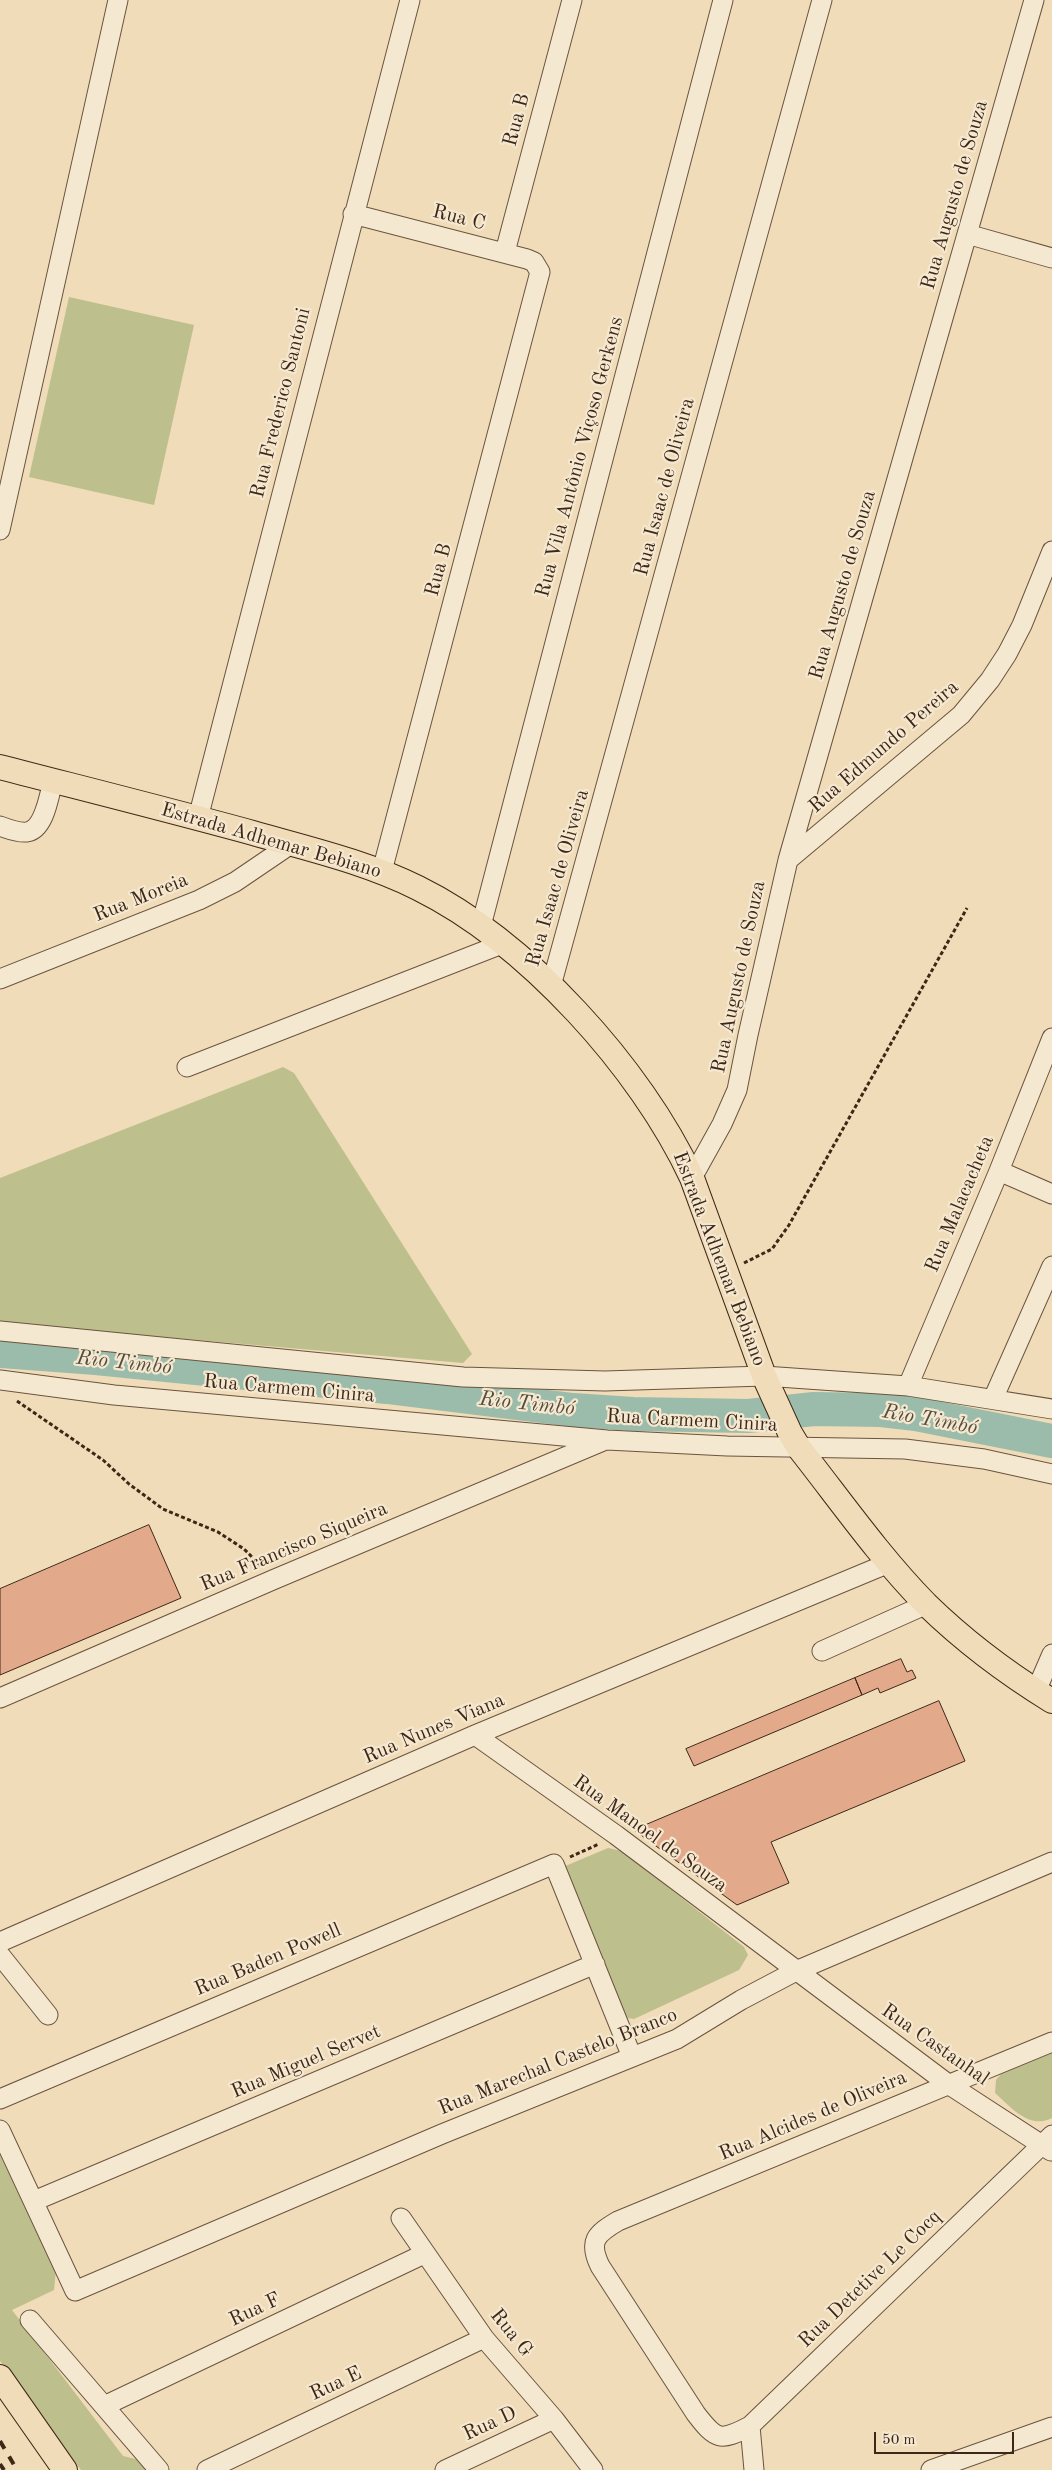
<!DOCTYPE html>
<html>
<head>
<meta charset="utf-8">
<style>
	body { margin:0 }
	#map { position:relative; width:1052px; height:2470px; overflow:hidden; background:#f0dcb8; font-family:"Old Standard TT",serif }
	canvas { display:block }
	.scale { position:absolute; left:874px; top:2432px; width:140px; height:22px; box-sizing:border-box; border:2px solid #3f2717; border-top:0; padding-left:6px; font-size:15px; line-height:18px; white-space:nowrap; color:#3f2717; -webkit-text-stroke:4px #f5e8d1; paint-order:stroke }
</style>
</head>
<body>
<div id="map">
<canvas width="1052" height="2470"></canvas>
<div class="scale">50 m</div>
</div>
<script>
const ctx = document.querySelector('canvas').getContext('2d');
ctx.lineJoin = 'round';
function fillPath(path, color) {
  ctx.fillStyle = color;
  ctx.fill(path, 'evenodd');
}
function stroke(path, color, width, dash) {
  ctx.strokeStyle = color;
  ctx.lineWidth = width;
  ctx.lineCap = dash ? 'butt' : 'round';
  ctx.setLineDash(dash || []);
  ctx.stroke(path);
}
function drawText(font, color, halo, rows, align = 'center') {
  ctx.font = font + ' "Old Standard TT",serif';
  ctx.lineWidth = 4.5;
  ctx.setLineDash([]);
  ctx.textBaseline = 'middle';
  ctx.strokeStyle = halo;
  ctx.fillStyle = color;
  for (const [text, x, y, turn = 0] of rows) {
    ctx.save();
    ctx.translate(x, y);
    ctx.rotate((+turn || 0) * Math.PI / 180);
    ctx.textAlign = isNaN(turn) ? turn : align;
    if (halo) ctx.strokeText(text, 0, 0);
    ctx.fillText(text, 0, 0);
    ctx.restore();
  }
}
const green = new Path2D(`
	M 69,297 L 194,325 L 154,505 L 29,477 Z
	M 283,1067 L 294,1073 L 472,1354 L 463,1363 L 0,1323 L 0,1178 Z
	M 608,1848 L 622,1851 L 744,1947 L 748,1955 L 739,1970 L 634,2019 L 627,2018 L 563,1867 Z
	M 1052,2053 L 1052,2118 C 1029,2130 1011,2107 995,2093 L 996,2080 L 1001,2074 Z
	M 0,2145 L 56,2269 L 54,2290 L 12,2310 L 123,2456 L 148,2462 L 152,2470 L 81,2470 L 0,2361 Z`);
const river = new Path2D(`
	M 0,1351 L 96,1358 L 387,1387 L 573,1410 L 633,1414 L 748,1416 L 814,1409 L 881,1410 L 916,1414 L 1052,1441`);
const building = new Path2D(`
	M 149,1525 L 181,1598 L 0,1675 L 0,1589 Z
	M 901,1659 L 907,1672 L 912,1670 L 916,1678 L 880,1693 L 878,1688 L 862,1695 L 855,1678 Z
	M 855,1678 L 862,1695 L 694,1766 L 686,1749 Z
	M 939,1701 L 965,1761 L 771,1842 L 789,1883 L 737,1905 L 634,1830 Z`);
const path = new Path2D(`
	M 744,1263 L 772,1249 L 789,1225 L 967,908
	M 17,1401 L 103,1460 L 129,1484 L 163,1509 L 218,1532 L 244,1549 L 261,1566
	M 570,1857 L 599,1844`);
const minor = new Path2D(`
	M 353,214 L 527,259 L 534,262 L 540,272 L 382,871
	M 967,234 L 1052,258
	M 505,252 L 572,0
	M 0,530 L 118,0
	M 198,818 L 410,0
	M 0,826 C 8,829 18,833 27,832 C 45,829 49,795 53,781
	M 788,860 L 961,715 L 990,680 L 1007,654 L 1022,625 L 1052,551
	M 481,926 L 723,0
	M 0,979 L 199,900 L 235,882 L 291,844
	M 551,986 L 822,0
	M 187,1067 L 502,944
	M 999,1171 L 1052,1194
	M 692,1178 L 722,1124 L 737,1090 L 748,1035 L 788,860 L 1034,0
	M 0,1331 L 463,1377 L 605,1381 L 764,1376 L 908,1386 L 1052,1409
	M 0,1380 L 114,1395 L 607,1440 L 727,1446 L 905,1449 L 984,1459 L 1052,1474
	M 908,1386 L 999,1171 L 1052,1038
	M 993,1399 L 1052,1266
	M 822,1651 L 927,1604
	M 1036,1691 L 1052,1654
	M 0,1698 L 275,1579 L 603,1441
	M 475,1735 L 616,1835 L 948,2084 L 1051,2151
	M 0,1942 L 475,1735 L 889,1563
	M 0,1955 L 48,2015
	M 1052,2042 L 618,2221 C 596,2234 588,2241 600,2266 L 696,2414 C 716,2440 720,2442 750,2426 L 1052,2135
	M 0,2099 L 554,1864 L 632,2057
	M 0,2130 L 75,2291 L 442,2134 L 677,2039 L 741,2000 L 796,1971 L 1052,1862
	M 34,2201 L 595,1964
	M 401,2218 L 484,2338 L 554,2419 L 593,2470
	M 30,2320 L 159,2470
	M 104,2406 L 424,2254
	M 750,2426 L 754,2470
	M 207,2470 L 484,2338
	M 445,2470 L 554,2419
	M 931,2470 L 1052,2427`);
const major = new Path2D(`
	M 0,767 C 85,789 169,810 253,833 C 309,849 366,862 418,888 C 527,942 641,1068 692,1178 L 764,1376 L 790,1433 L 799,1448 C 840,1500 879,1556 926,1604 C 963,1640 1008,1674 1052,1701
	M 0,2377 L 65,2470`);
const rail = new Path2D(`
	M 0,2441 L 17,2470
	M 0,2464 L 4,2470`);
const streetNames = [
	["Rua B",517,120,-75],
	["Rua Augusto de Souza",955,195,-74],
	["Rua C",459,218,14],
	["Rua Frederico Santoni",281,403,-76],
	["Rua Vila Antônio Viçoso Gerkens",580,457,-75],
	["Rua Isaac de Oliveira",665,487,-75],
	["Rua B",439,570,-75],
	["Rua Augusto de Souza",843,585,-74],
	["Rua Edmundo Pereira",884,747,-41],
	["Estrada Adhemar Bebiano",271,841,16],
	["Rua Isaac de Oliveira",558,878,-74],
	["Rua Moreia",141,898,-22],
	["Rua Augusto de Souza",739,977,-78],
	["Rua Malacacheta",960,1204,-67],
	["Estrada Adhemar Bebiano",719,1259,69],
	["Rua Carmem Cinira",289,1389,5],
	["Rua Carmem Cinira",692,1421,3],
	["Rua Francisco Siqueira",294,1547,-23],
	["Rua Nunes Viana",434,1729,-23],
	["Rua Manoel de Souza",650,1834,36],
	["Rua Baden Powell",268,1960,-23],
	["Rua Castanhal",935,2045,35],
	["Rua Miguel Servet",306,2062,-23],
	["Rua Marechal Castelo Branco",558,2062,-22],
	["Rua Alcides de Oliveira",813,2116,-23],
	["Rua Detetive Le Cocq",870,2279,-44],
	["Rua F",255,2310,-25],
	["Rua G",511,2333,51],
	["Rua E",336,2384,-25],
	["Rua D",490,2424,-25]
];
const waterNames = [
	["Rio Timbó",124,1363,6],
	["Rio Timbó",527,1404,6],
	["Rio Timbó",930,1420,10]
];
fillPath(green, '#bdbf8d');
stroke(river, '#9bbcaa', 34);
fillPath(building, '#e2a98b');
stroke(building, '#3f2717', 1);
stroke(minor, '#6b543f', 21);
stroke(major, '#3f2717', 26);
stroke(path, '#3f2717', 3, [4, 2.5]);
stroke(minor, '#f5e8d1', 19);
stroke(major, '#f0dcb8', 24);
stroke(rail, '#3f2717', 4, [9, 9]);
drawText('20px', '#3f2717', '#f5e8d1', streetNames);
drawText('italic 21px', '#564c3c', '#f5e8d1', waterNames);
</script>
</body>
</html>
